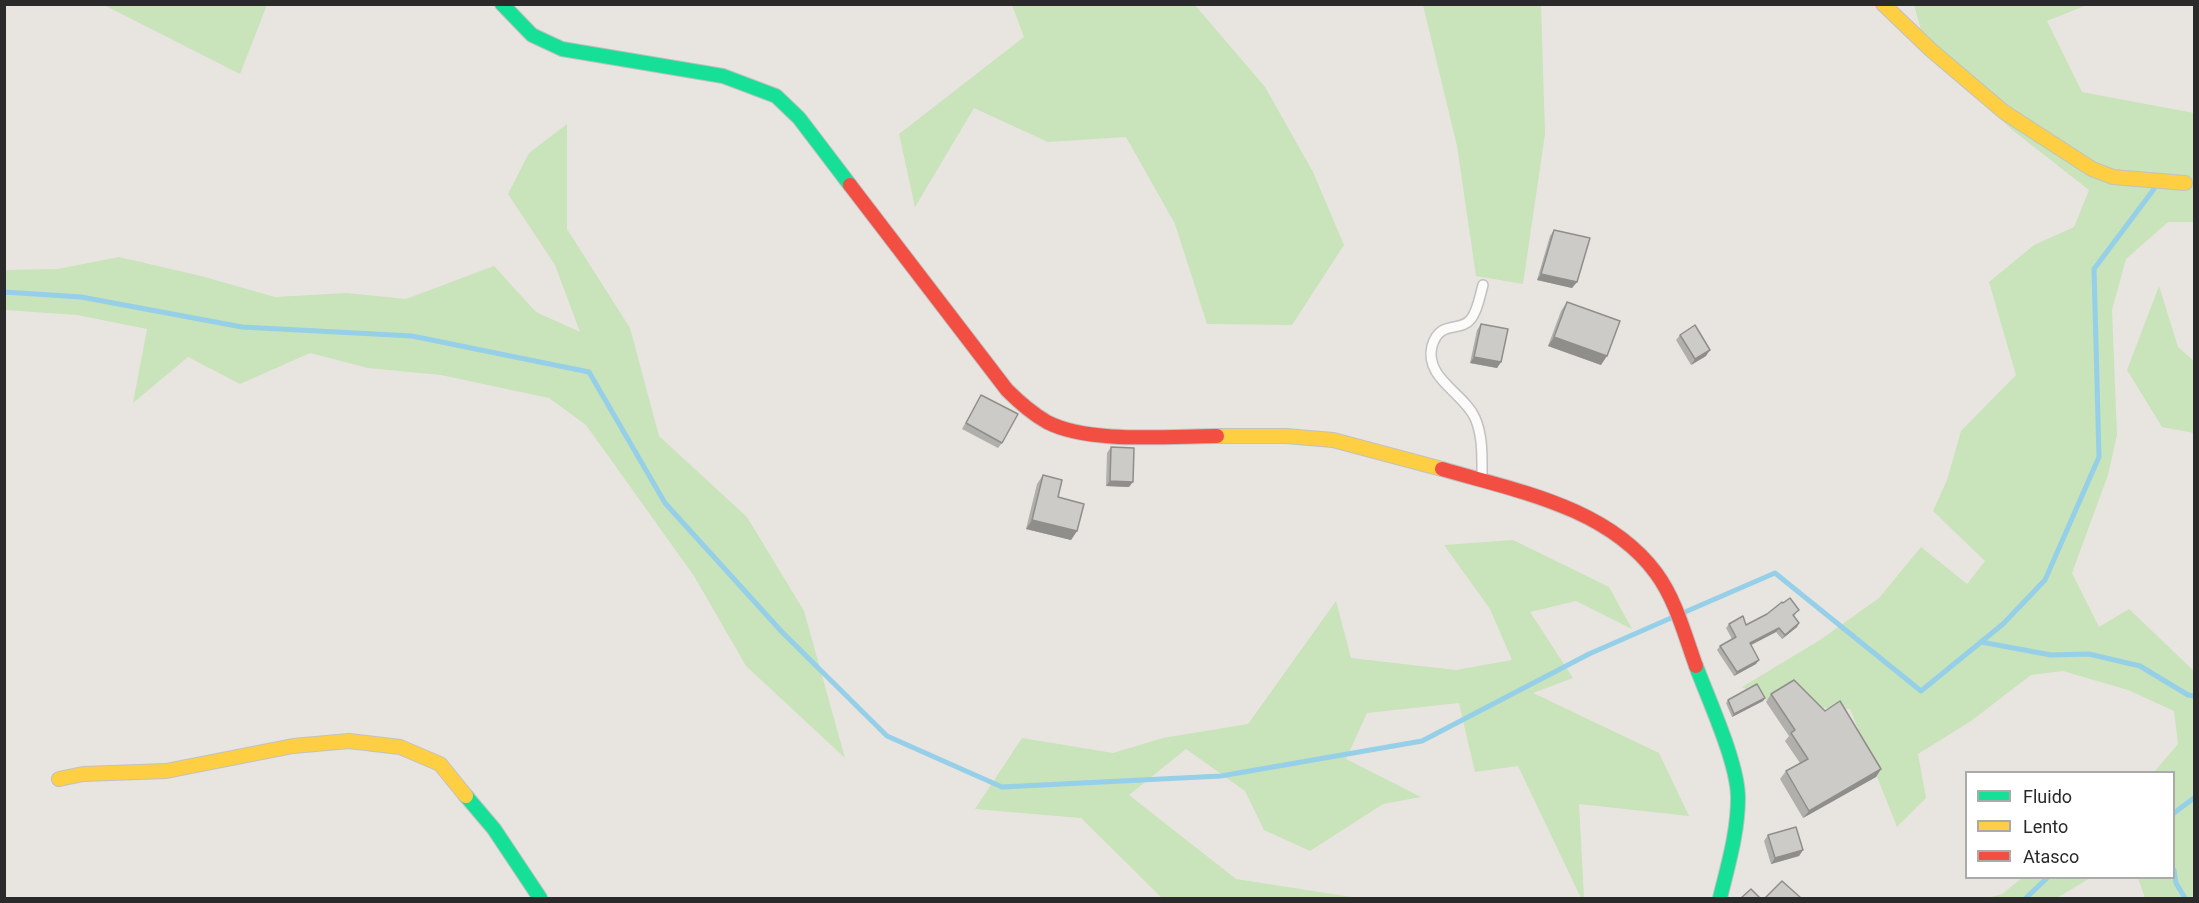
<!DOCTYPE html>
<html>
<head>
<meta charset="utf-8">
<style>
	body { margin:0 }
	#map { position:relative; width:2199px; height:903px; overflow:hidden; background:#e8e5e0; font-family:Roboto,sans-serif }
	canvas { display:block }
	.frame { position:absolute; inset:0; border:6px solid #2a2a2a; pointer-events:none }
	.legend { position:absolute; left:1965px; top:771px; width:210px; height:108px; box-sizing:border-box; background:#fff; border:2px solid #aaa; margin:0; padding:8px 10px; list-style:none; font-size:18px; color:#2a2a2a }
	.legend li { display:flex; align-items:center; gap:12px; height:30px }
	.legend b { width:30px; border:2px solid #aaa }
</style>
</head>
<body>
<div id="map">
<canvas width="2199" height="903"></canvas>
<div class="frame"></div>
<ul class="legend">
<li><b style="height:8px;background:#16e098"></b>Fluido</li>
<li><b style="height:8px;background:#ffcf43"></b>Lento</li>
<li><b style="height:8px;background:#f24e42"></b>Atasco</li>
</ul>
</div>
<script>
const ctx = document.querySelector('canvas').getContext('2d');
ctx.lineJoin = 'round';
function fillPath(path, color) {
  ctx.fillStyle = color;
  ctx.fill(path, 'evenodd');
}
function stroke(path, color, width, dash) {
  ctx.strokeStyle = color;
  ctx.lineWidth = width;
  ctx.lineCap = dash ? 'butt' : 'round';
  ctx.setLineDash(dash || []);
  ctx.stroke(path);
}
const green = new Path2D(`
	M 104,5 L 267,5 L 240,74 Z
	M 1012,5 L 1195,5 L 1265,87 L 1313,172 L 1344,245 L 1292,325 L 1207,324 L 1175,224 L 1126,137 L 1048,142 L 974,108 L 915,207 L 899,134 L 1024,37 Z
	M 1423,5 L 1541,5 L 1545,134 L 1523,284 L 1476,276 L 1457,146 Z
	M 1914,5 L 2087,5 L 2047,21 L 2082,92 L 2194,113 L 2194,222 L 2168,222 L 2126,259 L 2112,310 L 2117,435 L 2108,475 L 2072,573 L 2099,627 L 2129,609 L 2194,671 L 2194,898 L 2145,898 L 2138,878 L 2174,878 L 2174,772 L 2154,772 L 2178,744 L 2174,711 L 2128,690 L 2063,671 L 2031,675 L 1971,721 L 1918,754 L 1926,798 L 1897,827 L 1850,709 L 1776,705 L 1742,687 L 1820,640 L 1879,598 L 1921,547 L 1967,584 L 1985,561 L 1933,511 L 1947,480 L 1961,431 L 2016,375 L 1989,282 L 2034,245 L 2074,227 L 2089,190 L 2011,129 L 1925,44 Z
	M 567,124 L 567,229 L 630,328 L 659,436 L 747,517 L 804,611 L 845,758 L 746,666 L 694,576 L 586,425 L 549,398 L 441,375 L 368,368 L 310,353 L 240,384 L 188,357 L 133,403 L 147,329 L 77,315 L 5,310 L 5,270 L 58,269 L 119,257 L 201,276 L 275,297 L 347,293 L 406,299 L 494,266 L 536,312 L 580,332 L 555,265 L 508,194 L 529,153 Z
	M 2159,286 L 2178,347 L 2194,361 L 2194,433 L 2162,427 L 2127,370 Z
	M 1513,540 L 1609,587 L 1632,629 L 1576,601 L 1530,612 L 1573,678 L 1533,693 L 1659,753 L 1689,816 L 1579,804 L 1584,898 L 1581,898 L 1518,766 L 1475,772 L 1459,703 L 1367,713 L 1346,759 L 1421,797 L 1383,804 L 1310,851 L 1264,830 L 1245,791 L 1186,749 L 1129,795 L 1236,879 L 1358,898 L 1162,898 L 1081,818 L 975,809 L 1022,738 L 1113,753 L 1163,738 L 1248,724 L 1336,601 L 1351,658 L 1456,670 L 1512,660 L 1490,609 L 1444,545 Z
	M 2022,878 L 2090,878 L 2057,898 L 1987,898 L 2002,894 Z`);
const stream = new Path2D(`
	M 4,292 L 81,297 L 242,327 L 412,336 L 589,372 L 665,503 L 782,632 L 887,736 L 1002,787 L 1221,776 L 1422,741 L 1589,654 L 1671,618
	M 1685,612 L 1775,573 L 1921,691 L 2003,624 L 2045,580 L 2099,457 L 2094,269 L 2154,189
	M 1981,642 L 2051,655 L 2089,654 L 2140,666 L 2188,695 L 2194,696
	M 2174,813 L 2194,798
	M 2174,870 L 2176,883 L 2185,898
	M 2026,898 L 2047,878`);
const lane = new Path2D(`
	M 1482,477 C 1482,457 1483,436 1475,418 C 1464,393 1424,378 1432,346 C 1440,319 1460,333 1471,319 C 1478,310 1480,295 1483,285`);
const fast = new Path2D(`
	M 502,4 L 532,35 L 562,49 L 723,76 L 776,96 L 799,118 L 850,185
	M 1696,666 C 1709,701 1738,763 1738,798 C 1738,832 1728,865 1720,898
	M 466,796 L 494,829 L 540,898`);
const slow = new Path2D(`
	M 1883,4 L 1931,50 L 2004,112 L 2092,169 L 2113,177 L 2185,183
	M 1217,436 L 1286,436 L 1333,440 L 1442,469
	M 59,779 L 83,774 L 166,771 L 293,746 L 349,741 L 400,747 L 440,764 L 466,796`);
const jam = new Path2D(`
	M 850,185 L 1007,390 C 1019,402 1031,413 1047,422 C 1089,444 1169,436 1217,436
	M 1442,469 C 1517,491 1607,507 1656,573 C 1676,600 1685,636 1696,666`);
const wall = new Path2D(`
	M 1554,230 L 1577,282 L 1572,288 L 1537,280 L 1550,236 Z
	M 1567,302 L 1601,365 L 1548,346 L 1561,311 Z
	M 1481,324 L 1501,362 L 1497,368 L 1470,363 L 1477,330 Z
	M 1680,335 L 1706,356 L 1691,365 L 1676,340 Z
	M 981,395 L 1002,443 L 998,448 L 962,429 Z
	M 1111,447 L 1129,487 L 1106,486 L 1107,453 Z
	M 1043,475 L 1058,497 L 1077,531 L 1071,540 L 1026,529 L 1037,484 Z
	M 1796,614 L 1794,616 L 1799,623 L 1797,627 L 1782,639 L 1776,632 L 1751,645 L 1756,664 L 1734,676 L 1717,650 L 1720,646 L 1732,639 L 1726,628 L 1729,624 L 1746,625 Z
	M 1771,694 L 1881,769 L 1876,777 L 1803,818 L 1780,779 L 1786,771 L 1800,763 L 1785,741 L 1789,736 L 1766,702 Z
	M 1765,698 L 1763,701 L 1732,717 L 1726,703 L 1728,700 Z
	M 1768,835 L 1803,850 L 1799,856 L 1771,864 L 1764,841 Z`);
const shadedWall = new Path2D(`
	M 1541,274 L 1577,282 L 1572,288 L 1537,280 Z
	M 1554,337 L 1607,356 L 1601,365 L 1548,346 Z
	M 1710,350 L 1706,356 L 1691,365 L 1695,359 Z
	M 1474,357 L 1501,362 L 1497,368 L 1470,363 Z
	M 1110,481 L 1133,482 L 1129,487 L 1106,486 Z
	M 1032,520 L 1077,531 L 1071,540 L 1026,529 Z
	M 1799,623 L 1797,627 L 1782,639 L 1785,635 Z
	M 1779,628 L 1776,632 L 1747,647 L 1750,643 Z
	M 1759,660 L 1756,664 L 1734,676 L 1737,672 Z
	M 1765,698 L 1763,701 L 1732,717 L 1734,714 Z
	M 1881,769 L 1876,777 L 1803,818 L 1809,811 Z
	M 1803,850 L 1799,856 L 1771,864 L 1775,858 Z`);
const building = new Path2D(`
	M 1554,230 L 1590,238 L 1577,282 L 1541,274 Z
	M 1567,302 L 1620,321 L 1607,356 L 1554,337 Z
	M 1481,324 L 1508,329 L 1501,362 L 1474,357 Z
	M 1695,325 L 1710,350 L 1695,359 L 1680,335 Z
	M 981,395 L 1018,414 L 1002,443 L 966,423 Z
	M 1111,447 L 1134,448 L 1133,482 L 1110,481 Z
	M 1043,475 L 1062,480 L 1058,497 L 1084,504 L 1077,531 L 1032,520 Z
	M 1790,598 L 1799,610 L 1793,615 L 1799,623 L 1785,635 L 1779,628 L 1750,643 L 1759,660 L 1737,672 L 1720,646 L 1736,637 L 1729,624 L 1743,616 L 1746,625 L 1767,614 L 1782,602 L 1783,603 Z
	M 1794,680 L 1825,711 L 1840,701 L 1881,769 L 1809,811 L 1786,771 L 1808,759 L 1791,733 L 1795,730 L 1771,694 Z
	M 1757,684 L 1765,698 L 1734,714 L 1728,700 Z
	M 1796,827 L 1803,850 L 1775,858 L 1768,835 Z
	M 1782,881 L 1801,898 L 1765,898 Z
	M 1751,889 L 1760,898 L 1741,898 Z`);
fillPath(green, '#c9e3ba');
stroke(stream, '#96cfe8', 5);
stroke(lane, '#c1c1c1', 12);
stroke(fast, '#c1c1c1', 16);
stroke(slow, '#c1c1c1', 16);
stroke(jam, '#c1c1c1', 16);
stroke(lane, '#fcfbfa', 9);
stroke(fast, '#16e098', 14);
stroke(slow, '#ffcf43', 14);
stroke(jam, '#f24e42', 14);
fillPath(wall, '#b0afab');
fillPath(shadedWall, '#908e8b');
fillPath(building, '#cdcbc7');
stroke(building, '#908e8b', 1.5);
</script>
</body>
</html>
